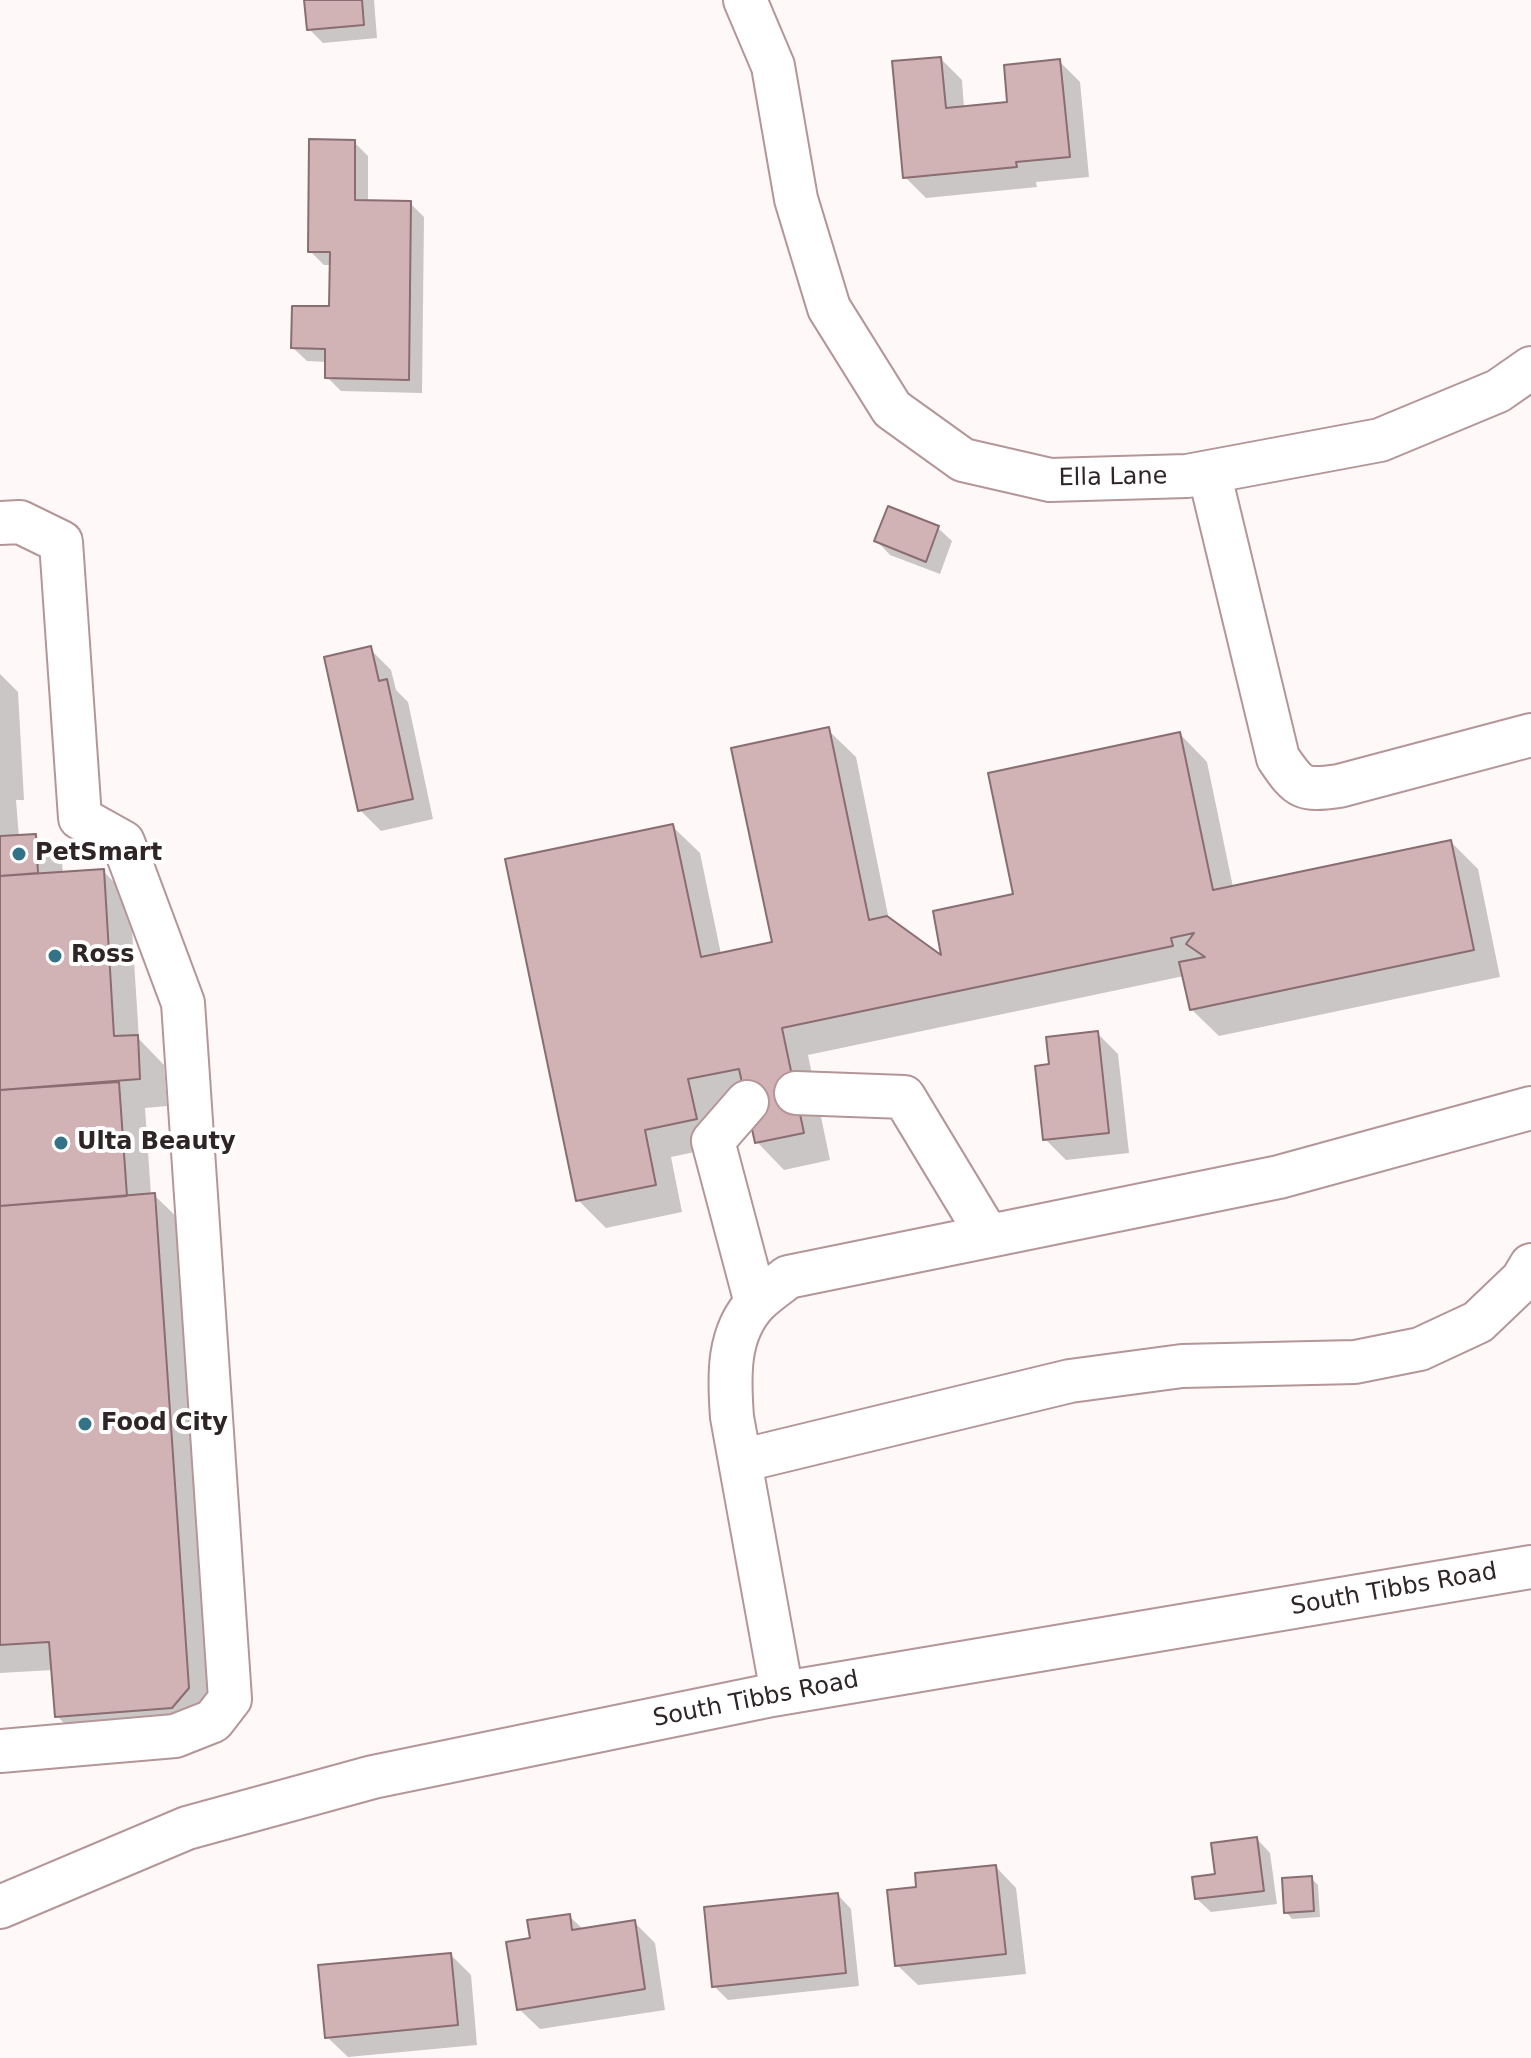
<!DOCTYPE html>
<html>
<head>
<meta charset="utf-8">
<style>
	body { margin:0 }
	canvas { display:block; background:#fef8f8 }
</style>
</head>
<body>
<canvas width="1531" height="2058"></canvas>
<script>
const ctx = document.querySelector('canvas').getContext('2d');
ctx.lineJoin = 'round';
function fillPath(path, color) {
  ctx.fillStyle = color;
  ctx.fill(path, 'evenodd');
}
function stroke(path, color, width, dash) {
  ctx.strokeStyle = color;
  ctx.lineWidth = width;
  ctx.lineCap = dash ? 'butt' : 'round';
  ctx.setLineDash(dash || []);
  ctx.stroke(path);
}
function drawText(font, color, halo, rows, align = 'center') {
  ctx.font = font + ' "DejaVu Sans",sans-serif';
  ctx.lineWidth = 8;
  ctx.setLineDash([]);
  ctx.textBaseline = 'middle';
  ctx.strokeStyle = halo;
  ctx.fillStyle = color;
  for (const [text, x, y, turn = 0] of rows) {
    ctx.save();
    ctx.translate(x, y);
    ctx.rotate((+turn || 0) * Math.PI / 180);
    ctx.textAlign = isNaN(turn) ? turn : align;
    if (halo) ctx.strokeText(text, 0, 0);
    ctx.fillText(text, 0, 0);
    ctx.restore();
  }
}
const shadow = new Path2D(`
	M 306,0 L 374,0 L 377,38 L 323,43 L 309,29 Z
	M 941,59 L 962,80 L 964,108 L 1010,103 L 1060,62 L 1080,82 L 1089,177 L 1036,182 L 1037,187 L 926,198 L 905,177 Z
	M 354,142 L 368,156 L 368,203 L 410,203 L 424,217 L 422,393 L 341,391 L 327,377 L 327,362 L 307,361 L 293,348 L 331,308 L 332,265 L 324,265 L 310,251 Z
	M 938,528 L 952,541 L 940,574 L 890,555 L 877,541 Z
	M 370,649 L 391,670 L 396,690 L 408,702 L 433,819 L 381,831 L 360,810 Z
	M 0,674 L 18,692 L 24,800 L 16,800 L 19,837 L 35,836 L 62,863 L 63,874 L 103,871 L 130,898 L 139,1039 L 164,1065 L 167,1106 L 145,1108 L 151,1195 L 154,1195 L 182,1222 L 215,1716 L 84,1743 L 57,1716 L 53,1670 L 0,1673 Z
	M 828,730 L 856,757 L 889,920 L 944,959 L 1016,895 L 1180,734 L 1207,762 L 1233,887 L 1451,842 L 1478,869 L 1500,977 L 1219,1036 L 1191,1009 L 1184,976 L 808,1055 L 830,1160 L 784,1170 L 757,1142 L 748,1099 L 714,1106 L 723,1146 L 671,1157 L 682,1212 L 606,1228 L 578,1200 L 672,826 L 700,853 L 721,954 L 774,943 Z
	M 1097,1033 L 1118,1054 L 1129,1153 L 1066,1160 L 1045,1139 L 1051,1066 Z
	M 1257,1839 L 1270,1853 L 1277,1904 L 1211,1912 L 1197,1899 L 1217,1875 Z
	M 996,1867 L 1016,1888 L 1026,1974 L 918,1985 L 897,1965 L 918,1889 Z
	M 1311,1878 L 1318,1885 L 1320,1917 L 1292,1919 L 1286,1912 Z
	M 838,1895 L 851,1909 L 859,1986 L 728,2000 L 714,1986 Z
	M 569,1916 L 584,1930 L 634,1922 L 655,1943 L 665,2010 L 540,2029 L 519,2009 Z
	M 451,1955 L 471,1975 L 477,2045 L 348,2057 L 327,2037 Z`);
const building = new Path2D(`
	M 304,0 L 362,0 L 364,25 L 307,30 Z
	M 941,57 L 946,108 L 1007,102 L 1004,65 L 1060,59 L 1070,157 L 1016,162 L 1017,167 L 903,178 L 892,61 Z
	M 309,139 L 355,140 L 355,200 L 411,201 L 409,380 L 325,378 L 325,349 L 291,348 L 292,306 L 329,306 L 330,252 L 308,252 Z
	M 888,506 L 939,526 L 926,562 L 874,541 Z
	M 371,646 L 379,681 L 387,679 L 413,799 L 358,811 L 324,657 Z
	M 829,727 L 869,920 L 887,916 L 941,955 L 933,911 L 1013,894 L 988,773 L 1180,732 L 1213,890 L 1451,840 L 1474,950 L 1190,1010 L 1179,962 L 1205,957 L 1186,944 L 1194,933 L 1171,938 L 1173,946 L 782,1028 L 804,1133 L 755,1143 L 739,1069 L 688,1079 L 697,1119 L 645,1130 L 656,1185 L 576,1201 L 505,859 L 673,824 L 701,957 L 772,942 L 731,748 Z
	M 36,834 L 38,873 L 0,876 L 0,836 Z
	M 104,869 L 114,1036 L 138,1035 L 140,1079 L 0,1090 L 0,876 Z
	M 1098,1031 L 1109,1133 L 1043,1140 L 1035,1066 L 1049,1064 L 1046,1037 Z
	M 119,1082 L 127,1196 L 0,1206 L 0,1090 Z
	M 155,1193 L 189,1688 L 172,1708 L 55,1717 L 49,1642 L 0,1645 L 0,1206 Z
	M 1257,1837 L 1264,1891 L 1195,1899 L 1192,1877 L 1215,1874 L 1211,1843 Z
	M 996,1865 L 1006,1954 L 895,1966 L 887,1890 L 916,1887 L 915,1873 Z
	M 1312,1876 L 1314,1911 L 1284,1913 L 1282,1878 Z
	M 838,1893 L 846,1973 L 712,1987 L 704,1907 Z
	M 570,1914 L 572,1930 L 635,1920 L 645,1989 L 517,2010 L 506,1942 L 530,1938 L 527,1920 Z
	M 451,1953 L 458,2025 L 325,2038 L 318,1965 Z`);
const minor = new Path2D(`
	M 745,0 L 773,66 L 796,199 L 829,308 L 892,409 L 963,460 L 1050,480 L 1187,476 L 1380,440 L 1498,391 L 1531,368
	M 1209,472 L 1278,758 C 1299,789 1302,791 1339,786 L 1531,735
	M 0,523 L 20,522 L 61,542 L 80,818 L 123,842 L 183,1003 L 230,1699 L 213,1721 L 175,1736 L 0,1751
	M 796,1093 L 904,1097 L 988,1236
	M 747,1102 L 713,1141 L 756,1303
	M 740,1461 L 1070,1381 L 1182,1366 L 1355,1362 L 1420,1349 L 1478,1322 L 1522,1280 L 1531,1265
	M 782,1693 L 732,1417 C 729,1377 727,1333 757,1302 C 766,1293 778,1285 788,1277 L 1279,1177 L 1531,1108
	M 0,1907 L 187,1828 L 373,1777 L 772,1695 L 1531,1567`);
const markers = [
	[19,854,8,"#347288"],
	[55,956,8,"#347288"],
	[61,1143,8,"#347288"],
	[85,1424,8,"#347288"]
];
const streetNames = [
	["Ella Lane",1113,478,-1],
	["South Tibbs Road",1394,1590,-10],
	["South Tibbs Road",756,1700,-11]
];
const poiNames = [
	["PetSmart",35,854],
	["Ross",71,956],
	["Ulta Beauty",77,1143],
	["Food City",101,1424]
];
fillPath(shadow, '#0003');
fillPath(building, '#d1b2b5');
stroke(building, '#896d70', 2);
stroke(minor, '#b49699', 46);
stroke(minor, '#fff', 42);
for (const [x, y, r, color] of markers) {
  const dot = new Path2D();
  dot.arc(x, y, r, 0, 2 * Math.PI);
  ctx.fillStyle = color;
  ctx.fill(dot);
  stroke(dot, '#fff', 3);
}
drawText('24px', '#302526', '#fff', streetNames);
drawText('bold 24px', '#302526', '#fff', poiNames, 'left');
</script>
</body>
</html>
